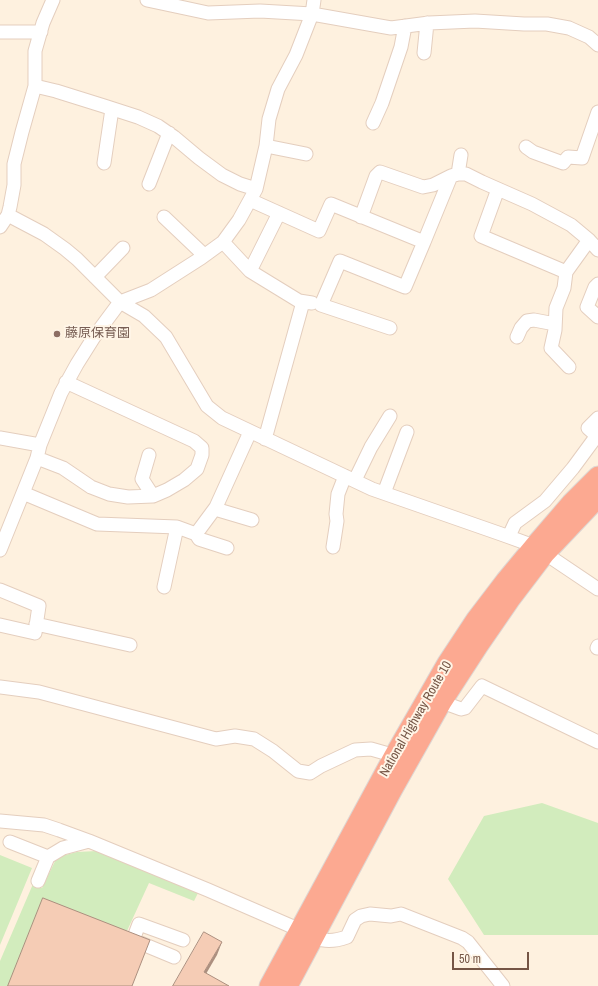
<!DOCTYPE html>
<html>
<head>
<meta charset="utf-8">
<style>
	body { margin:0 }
	#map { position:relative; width:598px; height:986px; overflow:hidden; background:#fef1df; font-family:"Archivo Narrow",sans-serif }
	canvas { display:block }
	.scale { position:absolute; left:452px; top:952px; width:77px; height:18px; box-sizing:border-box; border:2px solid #755545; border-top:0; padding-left:5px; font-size:12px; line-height:14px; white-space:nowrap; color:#755545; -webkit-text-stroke:3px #fff5e7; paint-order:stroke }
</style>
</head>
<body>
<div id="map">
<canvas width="598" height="986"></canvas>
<div class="scale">50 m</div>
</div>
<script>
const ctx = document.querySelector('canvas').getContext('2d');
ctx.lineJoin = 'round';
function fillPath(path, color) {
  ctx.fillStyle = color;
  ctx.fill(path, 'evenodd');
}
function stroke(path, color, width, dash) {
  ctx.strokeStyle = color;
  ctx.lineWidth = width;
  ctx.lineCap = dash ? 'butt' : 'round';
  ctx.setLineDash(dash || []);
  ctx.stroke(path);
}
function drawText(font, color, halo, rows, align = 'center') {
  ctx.font = font + ' "Archivo Narrow","Noto Sans JP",sans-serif';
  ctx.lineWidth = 4;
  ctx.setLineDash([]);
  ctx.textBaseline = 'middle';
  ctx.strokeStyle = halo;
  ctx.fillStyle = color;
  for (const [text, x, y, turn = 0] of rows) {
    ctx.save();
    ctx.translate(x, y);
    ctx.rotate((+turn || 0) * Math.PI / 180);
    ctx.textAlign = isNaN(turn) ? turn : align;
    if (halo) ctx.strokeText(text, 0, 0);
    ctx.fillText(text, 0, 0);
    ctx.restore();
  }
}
const green = new Path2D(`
	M 542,803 L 598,823 L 598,935 L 484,935 L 448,879 L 484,816 Z
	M 97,851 L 198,893 L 194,901 L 149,883 L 121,944 L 9,986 L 0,986 L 0,961 L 33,884 L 42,888 L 57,857 L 77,852 Z
	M 0,855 L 32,868 L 0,945 Z`);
const minor = new Path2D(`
	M 147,0 L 208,13 L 260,11 L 312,14 L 391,28 L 429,23 L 475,21 L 524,24 L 547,24 L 569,28 L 589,37 L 598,45
	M 0,32 L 41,32
	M 424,53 L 427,23
	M 35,86 L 56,91 L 104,106 L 138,117 L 158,126 L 174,137 L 199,158 L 222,175 L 240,184 L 256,189
	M 373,123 L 382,103 L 401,47 L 405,26
	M 266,146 L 306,154
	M 526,147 L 533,152 L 563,163 L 568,157 L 582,158 L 598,112
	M 104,163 L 112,109
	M 458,174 L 461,155
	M 149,184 L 169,133
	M 498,189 L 481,236 L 566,272 L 589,240
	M 250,200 L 319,231 L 331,204 L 424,242 L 451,176 L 458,174 L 466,174 L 482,182 L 532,204 L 571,225 L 589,240 L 598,250
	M 8,215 L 44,234 L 65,249 L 77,259 L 120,302 L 144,316 L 166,337 L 207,406 L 222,418 L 372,489 L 501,534 L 534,546 L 598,589
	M 164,217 L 204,255
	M 361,217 L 376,176 L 380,172 L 423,187 L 433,185 L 451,176
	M 0,227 L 8,215 L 10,207 L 14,185 L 14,164 L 22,132 L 35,86 L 35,51 L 43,23 L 53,0
	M 223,242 L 250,271 L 299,301 L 312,303
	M 250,271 L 279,213
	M 566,272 L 564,288 L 556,308 L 555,330 L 551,348 L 569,367
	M 95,277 L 123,248
	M 598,284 L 595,287 L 587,307 L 598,317
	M 390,328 L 321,305 L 340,261 L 405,287 L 424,242
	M 517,337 L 521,328 L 527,321 L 534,320 L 555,324
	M 596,435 L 588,428 L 598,418
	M 0,438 L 40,445
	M 265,439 L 303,302
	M 149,455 L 142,479 L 153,496
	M 37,458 L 63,468 L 91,487 L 109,494 L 128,497 L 153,496 L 167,490 L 184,480 L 197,469 L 202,455 L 202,448 L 194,441 L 66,382
	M 355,480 L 371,447 L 390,416
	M 23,493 L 97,524 L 177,527 L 196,534 L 216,507 L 250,432
	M 384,493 L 407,432
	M 215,509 L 252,520
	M 196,534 L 199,539 L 227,548
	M 509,536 L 515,523 L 545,501 L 573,468 L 598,434
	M 333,547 L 337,521 L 336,514 L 338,494 L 345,476
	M 0,550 L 31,473 L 37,458 L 40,445 L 61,393 L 77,364 L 94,337 L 120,302 L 151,290 L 201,258 L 223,242 L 239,220 L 256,189 L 266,146 L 269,119 L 278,89 L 296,55 L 312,14 L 314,0
	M 164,587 L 177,527
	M 0,590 L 39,606 L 35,633 L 0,625
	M 36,624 L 130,645
	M 597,648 L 598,646
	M 0,687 L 39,692 L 216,739 L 235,736 L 254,739 L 273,751 L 298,771 L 310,773 L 321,766 L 355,750 L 371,749 L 385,753 L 393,757
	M 442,702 L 461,709 L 465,708 L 482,686 L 598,742
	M 0,821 L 44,825 L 59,830 L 89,841 L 208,890 L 300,930 C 317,940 327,944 347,937 L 355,920 L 361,916 L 370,914 L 391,916 L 401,914 L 462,938 L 468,942 L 503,986
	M 10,842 L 48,857
	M 38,881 L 48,857 L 63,848 L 89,841
	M 174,957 L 133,940 L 139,924 L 183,940`);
const highway = new Path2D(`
	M 269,986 L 393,757 L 447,663 L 476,619 L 505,581 L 534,546 L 571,503 L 598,476
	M 288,986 L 393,789 L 442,702 L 479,645 L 510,600 L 545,554 L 598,498`);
const shadedWall = new Path2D(`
	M 222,942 L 217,955 L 199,986 L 204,972 Z`);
const building = new Path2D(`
	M 43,898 L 150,940 L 132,986 L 8,986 Z
	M 204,932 L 222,942 L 204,972 L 229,986 L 173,986 Z`);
const markers = [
	[57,334,4,"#8d6e63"]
];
const educationNames = [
	["藤原保育園",65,334]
];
const streetNames = [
	["National Highway Route 10",416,719,-60]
];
fillPath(green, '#d2ecbd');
stroke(minor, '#e4cebe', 15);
stroke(highway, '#ded6d2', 21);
stroke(minor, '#fff', 13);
stroke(highway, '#fca991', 19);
fillPath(shadedWall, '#ac8f7f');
fillPath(building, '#f5ccb5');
stroke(building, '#ac8f7f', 1);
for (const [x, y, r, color] of markers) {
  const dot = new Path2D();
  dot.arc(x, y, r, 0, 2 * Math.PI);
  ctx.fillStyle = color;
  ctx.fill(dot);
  stroke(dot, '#fff5e7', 1.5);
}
drawText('13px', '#785e54', '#fff5e7', educationNames, 'left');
drawText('13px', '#755545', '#fff5e7', streetNames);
</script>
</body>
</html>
